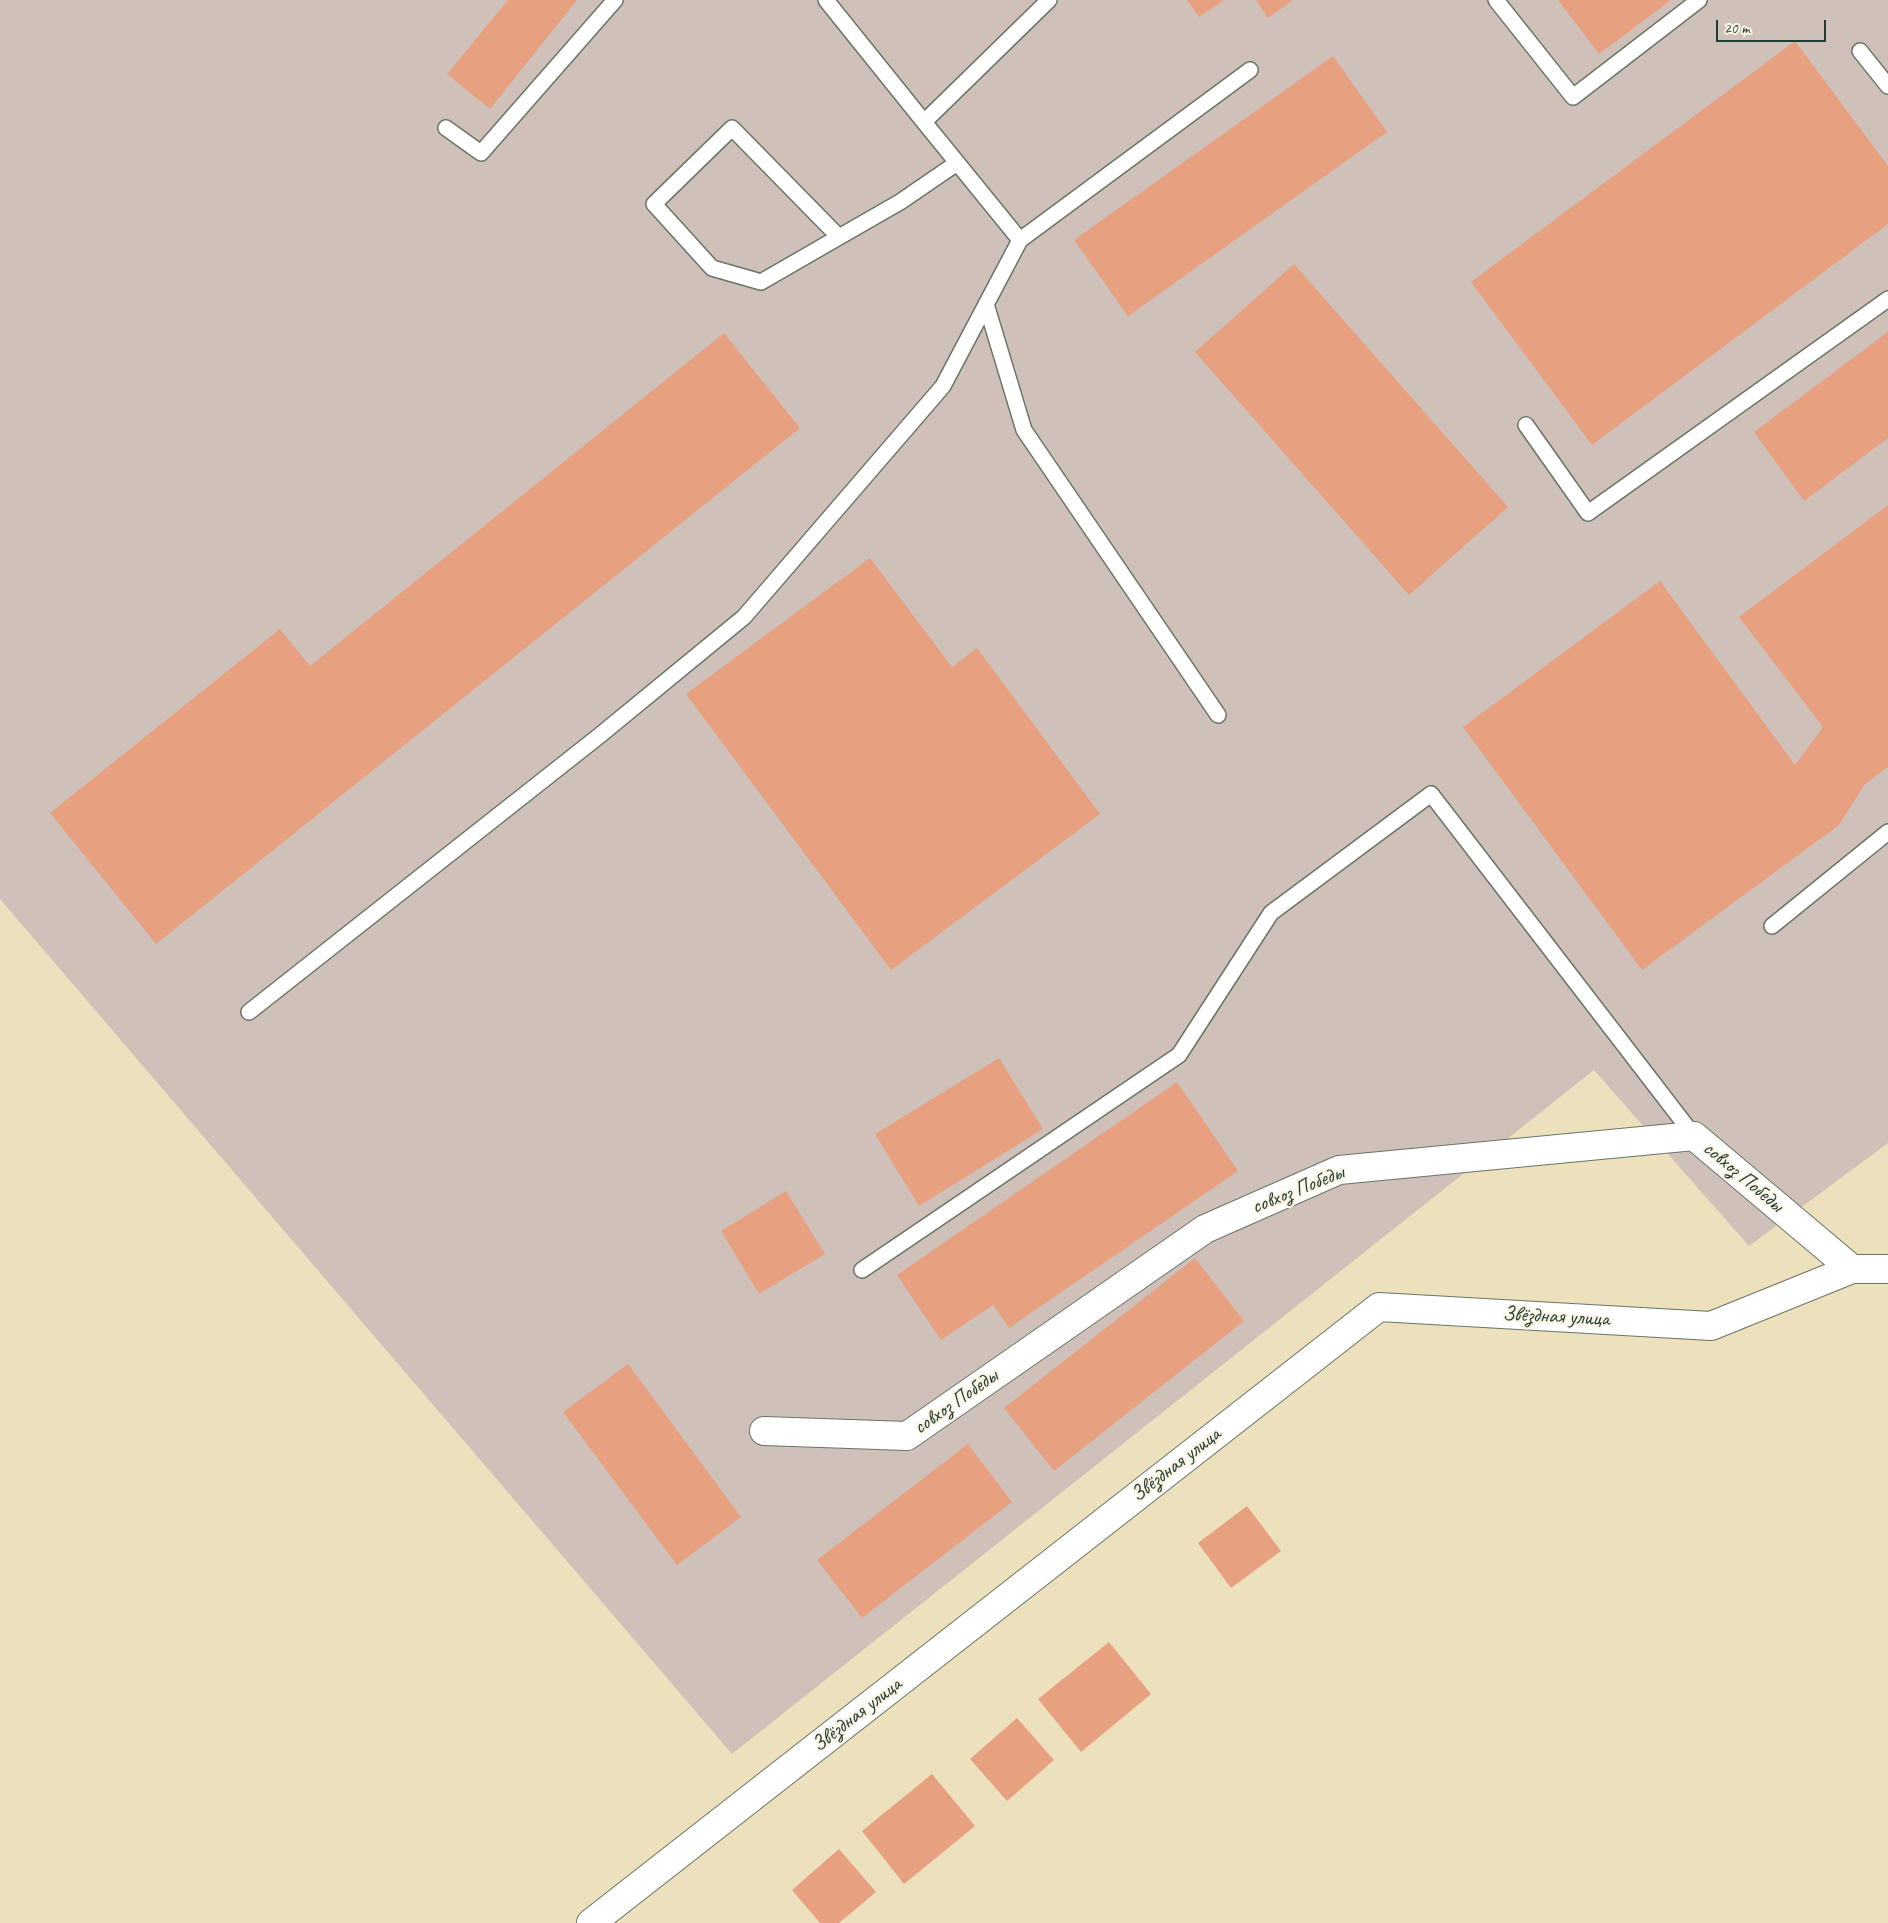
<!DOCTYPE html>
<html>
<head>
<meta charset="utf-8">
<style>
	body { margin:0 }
	#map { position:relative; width:1888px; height:1923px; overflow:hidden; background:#ece0bd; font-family:Caveat,sans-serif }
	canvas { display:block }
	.scale { position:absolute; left:1716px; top:20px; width:110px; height:22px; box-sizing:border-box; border:2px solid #1f3d34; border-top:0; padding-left:6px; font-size:15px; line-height:18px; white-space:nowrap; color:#1f3d34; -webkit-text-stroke:4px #fcf5e5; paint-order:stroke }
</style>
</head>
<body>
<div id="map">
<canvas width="1888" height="1923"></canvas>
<div class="scale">20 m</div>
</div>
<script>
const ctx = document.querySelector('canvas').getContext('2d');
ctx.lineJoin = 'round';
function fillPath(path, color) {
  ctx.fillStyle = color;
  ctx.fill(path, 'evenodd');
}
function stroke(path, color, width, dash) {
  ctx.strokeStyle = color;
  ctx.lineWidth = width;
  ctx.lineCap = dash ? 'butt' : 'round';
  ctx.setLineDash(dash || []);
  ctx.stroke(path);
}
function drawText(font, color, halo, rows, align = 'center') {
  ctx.font = font + ' Caveat,sans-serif';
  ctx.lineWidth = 4.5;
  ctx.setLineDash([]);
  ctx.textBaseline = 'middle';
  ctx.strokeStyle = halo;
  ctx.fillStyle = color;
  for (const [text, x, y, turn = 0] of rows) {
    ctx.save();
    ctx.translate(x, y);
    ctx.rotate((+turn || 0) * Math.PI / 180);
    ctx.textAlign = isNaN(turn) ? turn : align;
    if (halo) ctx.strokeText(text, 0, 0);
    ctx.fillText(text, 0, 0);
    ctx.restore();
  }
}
const industrial = new Path2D(`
	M 0,0 L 1888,0 L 1888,1143 L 1749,1246 L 1594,1070 L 732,1754 L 0,899 Z`);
const building = new Path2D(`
	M 508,0 L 577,0 L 490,109 L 447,74 Z
	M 1187,0 L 1224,0 L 1199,17 Z
	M 1256,0 L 1293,0 L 1268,18 Z
	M 1558,0 L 1671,0 L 1599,54 Z
	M 1795,41 L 1888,166 L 1888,224 L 1592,445 L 1471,282 Z
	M 1333,56 L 1387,132 L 1128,316 L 1074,240 Z
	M 1294,264 L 1508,507 L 1409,595 L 1195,352 Z
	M 1888,332 L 1888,438 L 1804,501 L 1754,432 Z
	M 724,333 L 800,428 L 156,944 L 50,813 L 280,629 L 310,666 Z
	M 1888,505 L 1888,767 L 1865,784 L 1839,825 L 1642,970 L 1463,727 L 1660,581 L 1795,765 L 1823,727 L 1739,617 Z
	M 870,558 L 952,667 L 977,648 L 1100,814 L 891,970 L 686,694 Z
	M 999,1058 L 1043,1129 L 919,1206 L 875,1134 Z
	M 1177,1082 L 1238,1171 L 1009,1328 L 993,1305 L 941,1340 L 897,1275 Z
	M 786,1191 L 825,1254 L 759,1294 L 721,1231 Z
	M 1195,1258 L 1244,1321 L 1054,1471 L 1004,1408 Z
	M 628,1364 L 741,1517 L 677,1565 L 563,1412 Z
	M 968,1444 L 1012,1502 L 862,1618 L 817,1560 Z
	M 1247,1506 L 1281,1551 L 1231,1588 L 1198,1543 Z
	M 1109,1642 L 1151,1694 L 1081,1752 L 1038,1699 Z
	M 1017,1718 L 1054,1760 L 1007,1801 L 970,1759 Z
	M 932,1774 L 975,1826 L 904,1884 L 862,1831 Z
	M 839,1849 L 876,1892 L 839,1923 L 820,1923 L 792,1890 Z`);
const service = new Path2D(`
	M 826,0 L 924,122 L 1049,0
	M 1496,0 L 1573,97 L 1699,0
	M 1860,51 L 1888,86
	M 924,122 L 1020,240 L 1250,70
	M 446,128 L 481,153 L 615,0
	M 839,237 L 761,282 L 712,268 L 654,204 L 732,128 L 839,237 L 900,202 L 957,163
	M 986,304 L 1024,430 L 1218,715
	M 1526,425 L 1588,513 L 1888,299
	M 1772,926 L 1888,832
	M 249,1012 L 599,736 L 744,617 L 943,386 L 1020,240
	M 862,1270 L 1179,1055 L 1271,913 L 1431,794 L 1694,1136`);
const minor = new Path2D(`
	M 764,1431 L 907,1436 L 1205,1229 L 1339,1170 L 1694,1136 L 1852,1269
	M 591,1923 L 1379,1307 L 1711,1326 L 1852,1269 L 1888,1269`);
const streetNames = [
	["совхоз Победы",1743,1177,40],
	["совхоз Победы",1298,1190,-22],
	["Звёздная улица",1556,1317,3],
	["совхоз Победы",956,1402,-35],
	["Звёздная улица",1176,1465,-38],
	["Звёздная улица",857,1715,-38]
];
fillPath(industrial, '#cfc0ba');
fillPath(building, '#e7a180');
stroke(service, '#677664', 18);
stroke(minor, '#677664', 30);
stroke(service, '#fff', 15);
stroke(minor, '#fff', 28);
drawText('21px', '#1f3d34', '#fcf5e5', streetNames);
</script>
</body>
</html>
